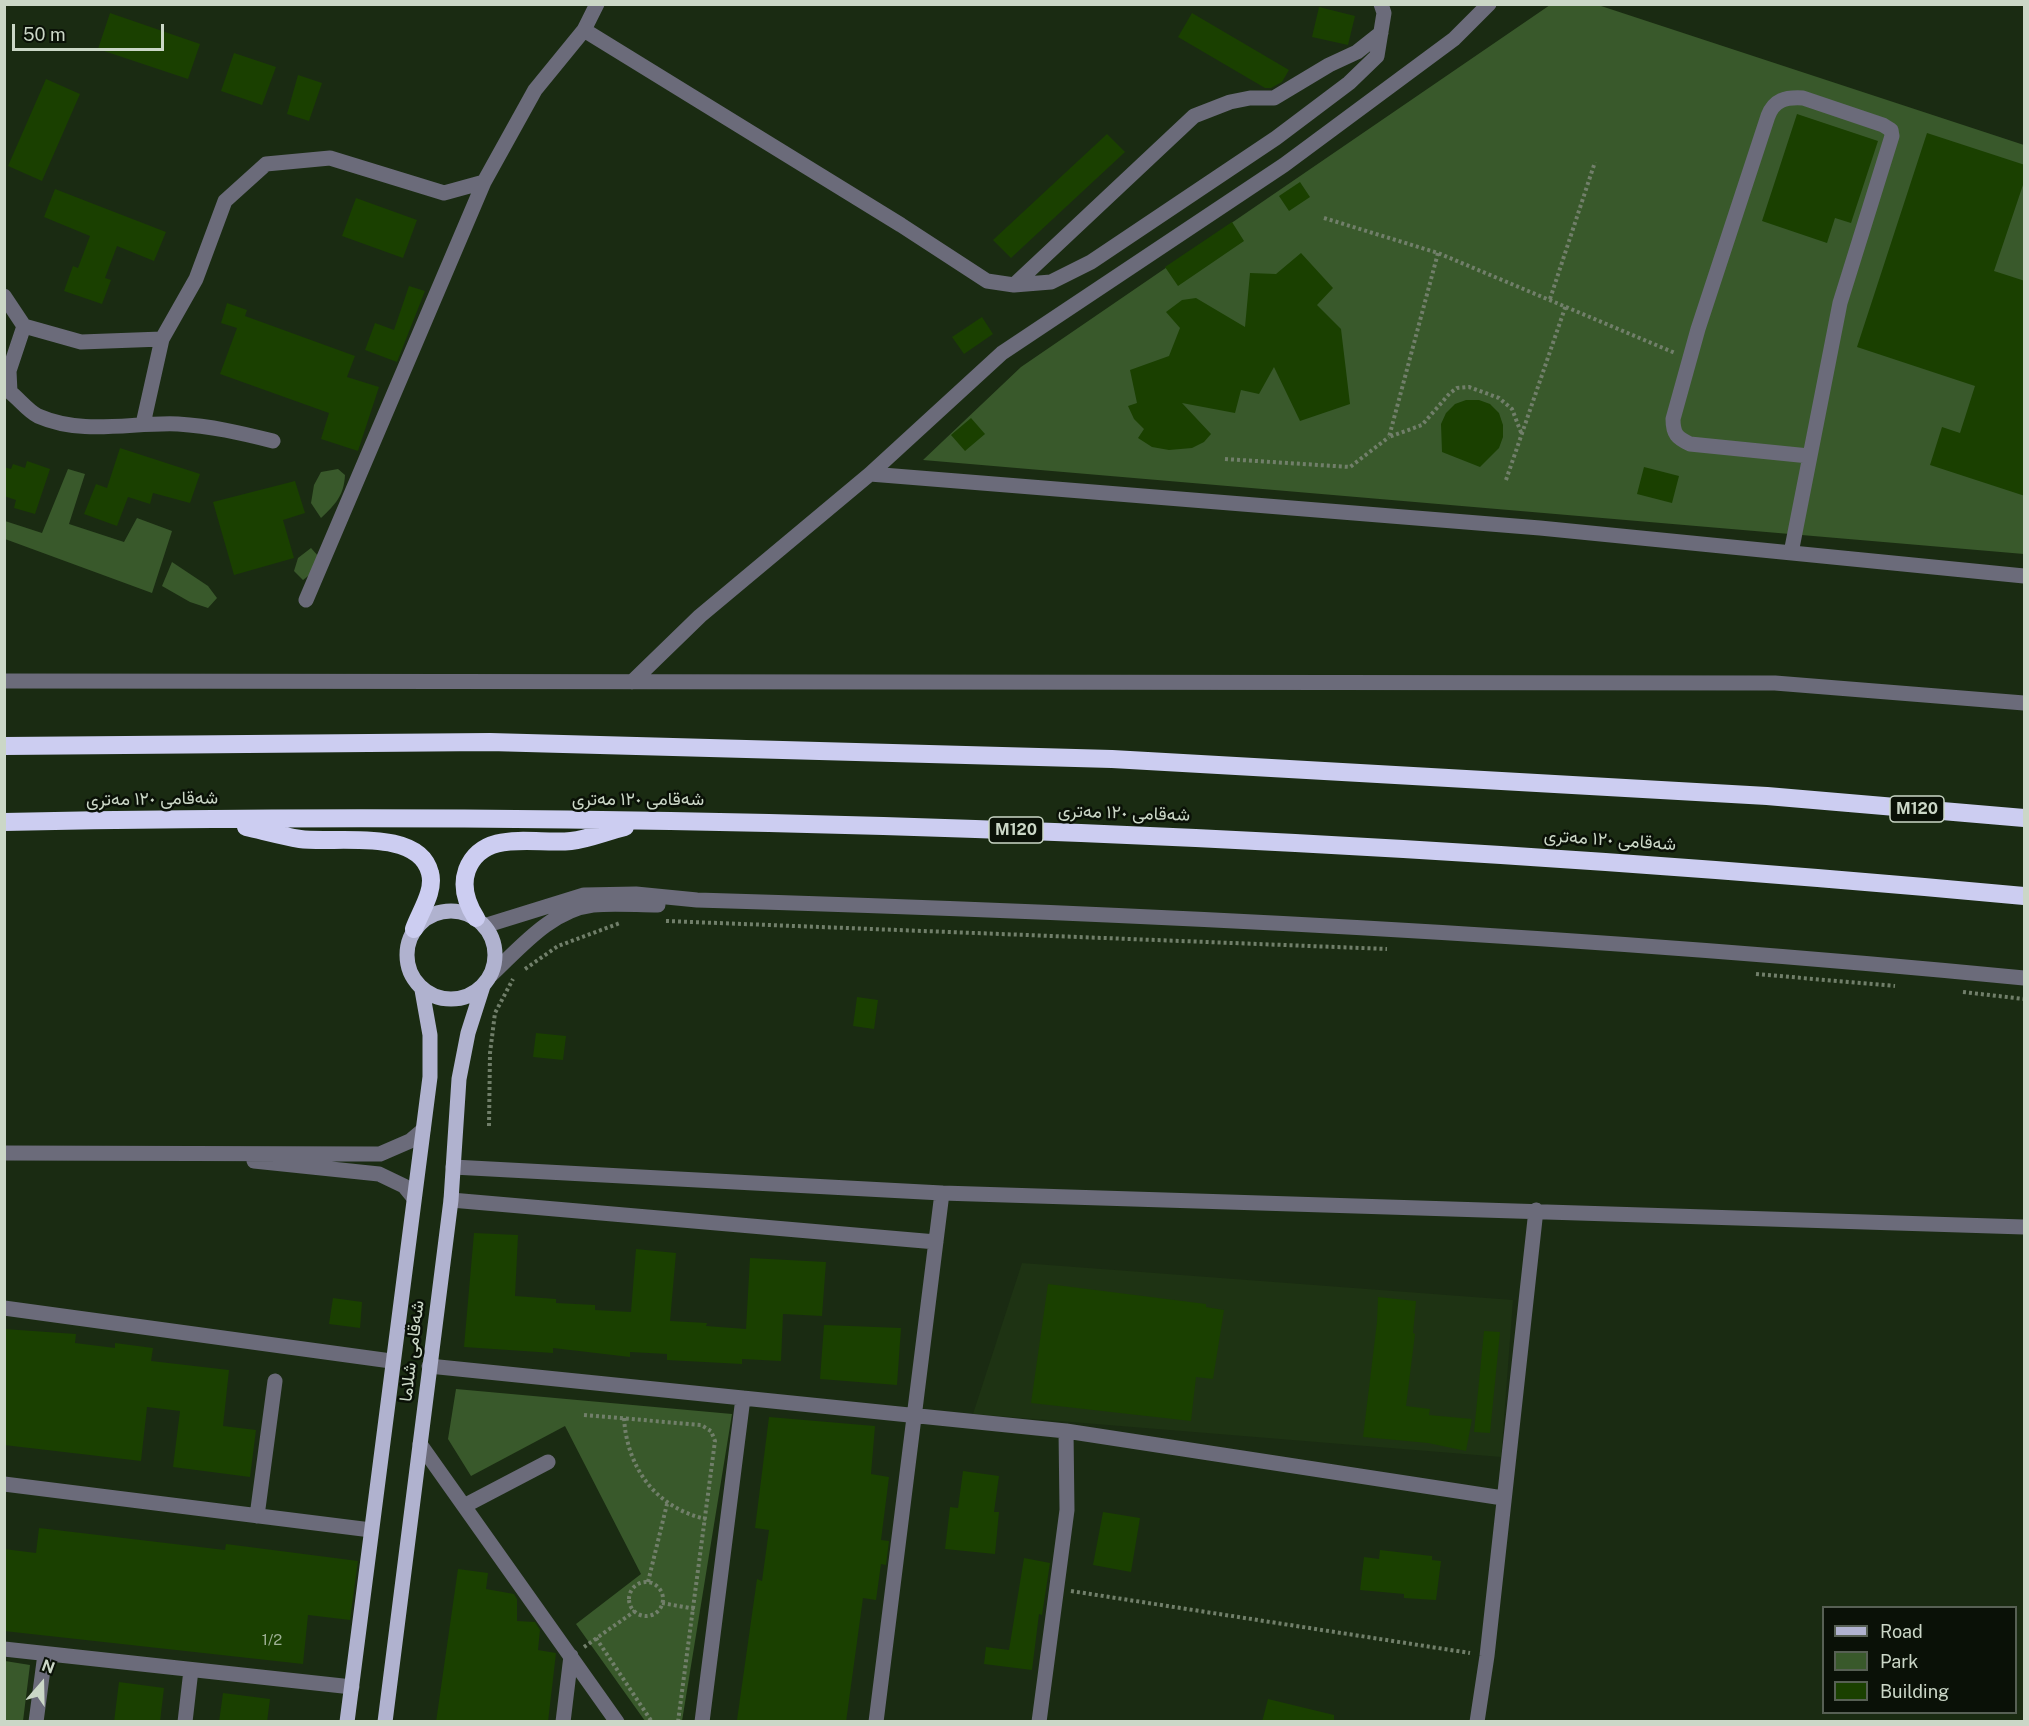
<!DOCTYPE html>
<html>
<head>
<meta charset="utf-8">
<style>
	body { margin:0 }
	#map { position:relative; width:2029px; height:1726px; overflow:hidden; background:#1a2b12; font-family:"Public Sans",sans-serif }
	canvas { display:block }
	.frame { position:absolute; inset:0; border:6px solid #cbd7c7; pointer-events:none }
	.legend { position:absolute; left:1822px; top:1606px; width:195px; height:108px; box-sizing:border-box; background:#0a1107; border:2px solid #576054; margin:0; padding:8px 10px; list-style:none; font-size:18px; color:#cbd7c7 }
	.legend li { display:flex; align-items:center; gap:12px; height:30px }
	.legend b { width:30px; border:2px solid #576054 }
	.north { position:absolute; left:12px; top:1654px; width:60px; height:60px; -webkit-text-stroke:4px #0a1107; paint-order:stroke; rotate:20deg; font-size:16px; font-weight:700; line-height:24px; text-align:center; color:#cbd7c7 }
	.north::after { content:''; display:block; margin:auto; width:21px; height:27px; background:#cbd7c7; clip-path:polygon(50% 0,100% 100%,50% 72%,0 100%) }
	.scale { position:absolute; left:12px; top:24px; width:152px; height:27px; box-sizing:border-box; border:3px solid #cbd7c7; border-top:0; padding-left:8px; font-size:18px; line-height:21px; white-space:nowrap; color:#cbd7c7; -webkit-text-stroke:4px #0a1107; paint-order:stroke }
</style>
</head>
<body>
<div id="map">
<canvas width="2029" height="1726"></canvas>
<div class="frame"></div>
<ul class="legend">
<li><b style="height:8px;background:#b0b2cf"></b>Road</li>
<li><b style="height:16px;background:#39592b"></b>Park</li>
<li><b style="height:16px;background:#1a4000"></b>Building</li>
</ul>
<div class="north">N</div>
<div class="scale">50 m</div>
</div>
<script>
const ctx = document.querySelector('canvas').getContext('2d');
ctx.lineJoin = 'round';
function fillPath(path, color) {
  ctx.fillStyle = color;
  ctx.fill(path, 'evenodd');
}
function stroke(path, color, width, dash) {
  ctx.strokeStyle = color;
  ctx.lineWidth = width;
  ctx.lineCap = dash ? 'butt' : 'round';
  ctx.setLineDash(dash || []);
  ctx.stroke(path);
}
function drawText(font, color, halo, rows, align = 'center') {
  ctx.font = font + ' "Public Sans",Vazirmatn,sans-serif';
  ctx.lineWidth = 5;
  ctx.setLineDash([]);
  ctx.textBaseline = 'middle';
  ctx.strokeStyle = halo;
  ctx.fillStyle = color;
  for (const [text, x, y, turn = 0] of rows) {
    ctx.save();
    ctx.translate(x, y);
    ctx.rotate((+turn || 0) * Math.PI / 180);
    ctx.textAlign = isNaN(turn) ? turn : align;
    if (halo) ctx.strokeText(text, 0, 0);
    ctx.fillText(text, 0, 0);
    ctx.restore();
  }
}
const built = new Path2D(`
	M 1022,1263 L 1513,1300 L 1501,1457 L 973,1414 Z`);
const green = new Path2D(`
	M 1550,5 L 1598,5 L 2024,145 L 2024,554 L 923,460 L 1021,367 Z
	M 68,469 L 85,474 L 69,524 L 124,542 L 137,518 L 172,531 L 152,593 L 5,539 L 5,521 L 42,533 Z
	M 338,469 L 345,475 C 344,495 336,504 321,518 L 311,503 L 314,485 L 321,472 Z
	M 311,548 L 319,557 L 312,573 L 303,580 L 294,571 L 298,558 Z
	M 172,562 L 208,586 L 217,598 L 208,608 L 190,602 L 162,586 Z
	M 456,1389 L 732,1414 L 682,1721 L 645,1721 L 576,1624 L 641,1574 L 565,1426 L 471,1476 L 448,1439 Z
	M 5,1661 L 30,1665 L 23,1721 L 5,1721 Z`);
const building = new Path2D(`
	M 1319,7 L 1355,16 L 1348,45 L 1312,37 Z
	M 110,13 L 200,44 L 188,79 L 98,49 Z
	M 1192,13 L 1289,70 L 1282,82 L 1271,88 L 1265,88 L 1178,37 Z
	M 234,53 L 276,67 L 262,105 L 221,91 Z
	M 298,75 L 322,83 L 309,121 L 287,114 Z
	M 46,79 L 80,94 L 42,181 L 8,166 Z
	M 1797,114 L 1878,141 L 1851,223 L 1835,218 L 1827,243 L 1762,221 Z
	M 1927,133 L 2025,165 L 2025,179 L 1994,271 L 2025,281 L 2025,496 L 1930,465 L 1942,427 L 1960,433 L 1975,386 L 1857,347 Z
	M 1107,134 L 1125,152 L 1011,258 L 993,240 Z
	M 1300,182 L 1310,197 L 1289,211 L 1279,196 Z
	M 55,189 L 166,232 L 154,261 L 117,246 L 105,278 L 111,280 L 102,304 L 64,291 L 73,266 L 78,268 L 90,236 L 44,217 Z
	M 356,198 L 417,220 L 403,258 L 342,236 Z
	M 1232,222 L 1244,241 L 1178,286 L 1165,267 Z
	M 1301,253 L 1333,288 L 1317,305 L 1341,329 L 1350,404 L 1300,421 L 1274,367 L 1259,394 L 1241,390 L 1235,413 L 1182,403 L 1211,434 L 1204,442 L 1192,448 L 1169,450 L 1152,447 L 1138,438 L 1144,429 L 1134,419 L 1128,406 L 1137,403 L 1130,370 L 1169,356 L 1180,328 L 1166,312 L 1182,300 L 1196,298 L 1245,327 L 1250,273 L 1276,274 Z
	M 409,286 L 425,291 L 397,362 L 365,350 L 375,323 L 394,330 Z
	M 227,303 L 247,310 L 245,316 L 355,356 L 347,377 L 379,387 L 358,451 L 321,439 L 329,413 L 220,374 L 237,328 L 221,323 Z
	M 982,317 L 993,334 L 964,354 L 952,337 Z
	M 1466,400 L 1479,400 L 1490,404 L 1499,413 L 1503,425 L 1503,437 L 1499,448 L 1480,467 L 1442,452 L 1441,424 L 1446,413 L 1455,404 Z
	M 971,418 L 985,434 L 965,451 L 951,435 Z
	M 120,448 L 200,474 L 190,503 L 153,493 L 150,504 L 128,497 L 117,526 L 84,514 L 96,484 L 107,488 Z
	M 27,461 L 50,469 L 35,514 L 14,508 L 16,500 L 4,496 L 4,467 L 11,469 L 13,464 L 25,468 Z
	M 1644,467 L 1679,476 L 1672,503 L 1637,494 Z
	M 295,481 L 305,513 L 283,520 L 294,558 L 234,575 L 213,502 Z
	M 857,997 L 878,1000 L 874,1029 L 853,1026 Z
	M 536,1033 L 566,1036 L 563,1060 L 533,1057 Z
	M 474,1233 L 518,1235 L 515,1296 L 556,1299 L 556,1303 L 595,1305 L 595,1310 L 631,1312 L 636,1249 L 676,1253 L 670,1321 L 707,1323 L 706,1326 L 746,1329 L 750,1258 L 826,1262 L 822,1316 L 783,1314 L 781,1361 L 742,1359 L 742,1364 L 667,1360 L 667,1354 L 630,1352 L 630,1357 L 553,1348 L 553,1353 L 464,1347 Z
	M 1048,1284 L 1206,1304 L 1206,1307 L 1224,1310 L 1213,1379 L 1196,1377 L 1191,1421 L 1031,1403 Z
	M 1378,1297 L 1416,1301 L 1413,1333 L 1415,1334 L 1406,1406 L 1430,1409 L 1429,1415 L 1472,1419 L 1466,1451 L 1428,1443 L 1363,1437 L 1377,1322 Z
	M 333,1298 L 362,1302 L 360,1328 L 329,1324 Z
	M 824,1325 L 901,1328 L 897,1385 L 820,1379 Z
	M 4,1329 L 76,1334 L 75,1343 L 115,1348 L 115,1343 L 153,1348 L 151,1361 L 229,1370 L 223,1426 L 256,1430 L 250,1477 L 173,1467 L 180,1411 L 147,1407 L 141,1461 L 4,1445 Z
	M 1484,1331 L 1500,1332 L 1490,1433 L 1474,1432 Z
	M 769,1417 L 875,1426 L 871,1474 L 889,1477 L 881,1540 L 889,1541 L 886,1565 L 881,1564 L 876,1600 L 863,1598 L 846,1722 L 737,1720 L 757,1579 L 762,1581 L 769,1530 L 755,1528 Z
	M 963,1471 L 999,1476 L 994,1512 L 999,1512 L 995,1554 L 945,1549 L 950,1507 L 958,1508 Z
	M 1103,1512 L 1140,1518 L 1131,1572 L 1093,1565 Z
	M 39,1528 L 225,1550 L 226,1544 L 358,1561 L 350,1620 L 308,1615 L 303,1664 L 4,1631 L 4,1549 L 36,1553 Z
	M 1380,1550 L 1432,1556 L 1432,1560 L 1441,1561 L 1436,1600 L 1404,1598 L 1404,1594 L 1360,1590 L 1364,1557 L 1379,1559 Z
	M 1024,1558 L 1050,1563 L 1042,1615 L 1039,1614 L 1032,1670 L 984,1664 L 986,1647 L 1009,1650 Z
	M 458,1569 L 488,1573 L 486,1589 L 514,1594 L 517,1599 L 517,1621 L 535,1622 L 540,1630 L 538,1650 L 556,1653 L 548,1722 L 436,1722 Z
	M 119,1682 L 164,1688 L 160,1722 L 114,1722 Z
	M 223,1693 L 270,1699 L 267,1722 L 219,1722 Z
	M 1268,1699 L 1334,1715 L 1334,1722 L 1262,1722 Z`);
const path = new Path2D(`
	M 1324,218 L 1438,253 L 1675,353
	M 1438,253 L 1389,437 L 1422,425 L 1450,393 L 1457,388 L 1469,387 L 1499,398 L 1512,409 L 1522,435
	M 1550,299 L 1595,162
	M 1225,459 L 1350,467 L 1389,437
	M 1506,480 L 1566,305
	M 666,921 L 1387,949
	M 525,969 L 558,946 L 620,923
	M 1756,974 L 1895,986
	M 1963,992 L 2024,999
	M 489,1126 L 490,1053 L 495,1013 L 513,979
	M 584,1415 L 701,1425 L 711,1431 L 715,1441 L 678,1722
	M 624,1418 C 627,1468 656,1508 706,1519
	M 648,1582 L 667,1504
	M629 1599a17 17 0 1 1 34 0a17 17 0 1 1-34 0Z
	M 1071,1591 L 1470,1653
	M 662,1603 L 695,1609
	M 596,1638 L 652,1722
	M 584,1647 L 635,1611`);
const minor = new Path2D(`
	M 584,30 L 901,225 L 987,281 L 1014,285 L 1051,282 L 1091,262 L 1276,138 L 1349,83 L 1377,56 L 1384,13 L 1381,4
	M 1014,285 L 1194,116 L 1230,102 L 1250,98 L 1274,98 L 1329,65 L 1357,52 L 1381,33
	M 4,296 L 24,326
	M 143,424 L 162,339
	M 273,441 C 241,433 211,426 178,424 C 131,422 84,436 38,416 C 28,411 19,399 10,392 L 9,371 L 24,326 L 81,342 L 162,339 L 196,279 L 225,201 L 266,164 L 330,158 L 444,193 L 484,182
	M 870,474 L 1540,528 L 2024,576
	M 1791,553 L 1840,303 L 1892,136 L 1891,130 L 1883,125 L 1803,98 C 1785,97 1774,100 1768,116 L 1698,329 L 1673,419 C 1673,434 1677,438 1690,444 L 1809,456
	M 306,600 L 484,182 L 535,90 L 584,30 L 597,4
	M 4,681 L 1775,683 L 2024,703
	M 632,682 L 700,616 L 870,474 L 1002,353 L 1284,165 L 1454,39 L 1489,4
	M 484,926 L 584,895 L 636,894 L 697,900 C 1140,913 1583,935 2024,978
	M 491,975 C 520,948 551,910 593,905 C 614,903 637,905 658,905
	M 4,1153 L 380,1154 L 410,1141 L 423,1130
	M 254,1161 L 379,1174 L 404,1186 L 413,1197
	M 453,1167 L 942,1193 L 2024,1227
	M 451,1200 L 936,1242
	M 4,1308 L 391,1361
	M 429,1366 L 1066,1431 L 1503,1498
	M 420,1444 L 617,1722
	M 4,1484 L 371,1530
	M 464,1506 L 548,1462
	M 257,1516 L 275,1381
	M 4,1649 L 352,1687
	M 36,1722 L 45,1654
	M 185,1722 L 191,1670
	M 563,1722 L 571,1656
	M 702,1722 L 743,1398
	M 876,1722 L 942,1193
	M 1039,1722 L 1067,1510 L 1066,1431
	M 1477,1722 L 1487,1656 L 1536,1210`);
const major = new Path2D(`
	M407 955a44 44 0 1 1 88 0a44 44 0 1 1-88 0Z
	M 347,1722 L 430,1077 L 430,1035 L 422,990
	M 385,1722 L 451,1200 L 459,1079 L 468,1033 L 483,986`);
const highway = new Path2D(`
	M 4,746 L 490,742 L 1112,759 L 1767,796 L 2024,818
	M 4,822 C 679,808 1353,834 2024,896
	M 246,827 C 264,831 282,836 300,839 C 334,844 419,827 430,873 C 435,891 420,912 414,929
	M 476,918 C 467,904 461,887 467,870 C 483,828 536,845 571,841 C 589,839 607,831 625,827`);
const numberNames = [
	["1/2",272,1640]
];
const shields = [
	[1917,809,54],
	[1016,830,54]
];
const shieldNames = [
	["M120",1917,809],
	["M120",1016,830]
];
const streetNames = [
	["شەقامی ١٢٠ مەتری",152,799,-1],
	["شەقامی ١٢٠ مەتری",638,799],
	["شەقامی ١٢٠ مەتری",1124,813,2],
	["شەقامی ١٢٠ مەتری",1610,840,4],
	["شەقامی شلاما",412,1351,-83]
];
fillPath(built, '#1e3313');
fillPath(green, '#39592b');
fillPath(building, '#1a4000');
stroke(path, '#717f6a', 4, [3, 3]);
stroke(minor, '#6b6b7a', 15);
stroke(major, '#b0b2cf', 15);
stroke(highway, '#cccdf1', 18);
drawText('15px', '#9fb195', null, numberNames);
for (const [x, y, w] of shields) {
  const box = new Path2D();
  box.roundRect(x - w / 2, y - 13, w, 26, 4.5);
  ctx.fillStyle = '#0a1107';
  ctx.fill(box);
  stroke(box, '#cbd7c7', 1.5);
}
drawText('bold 16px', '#cbd7c7', null, shieldNames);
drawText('18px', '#cbd7c7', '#0a1107', streetNames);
</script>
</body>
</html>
